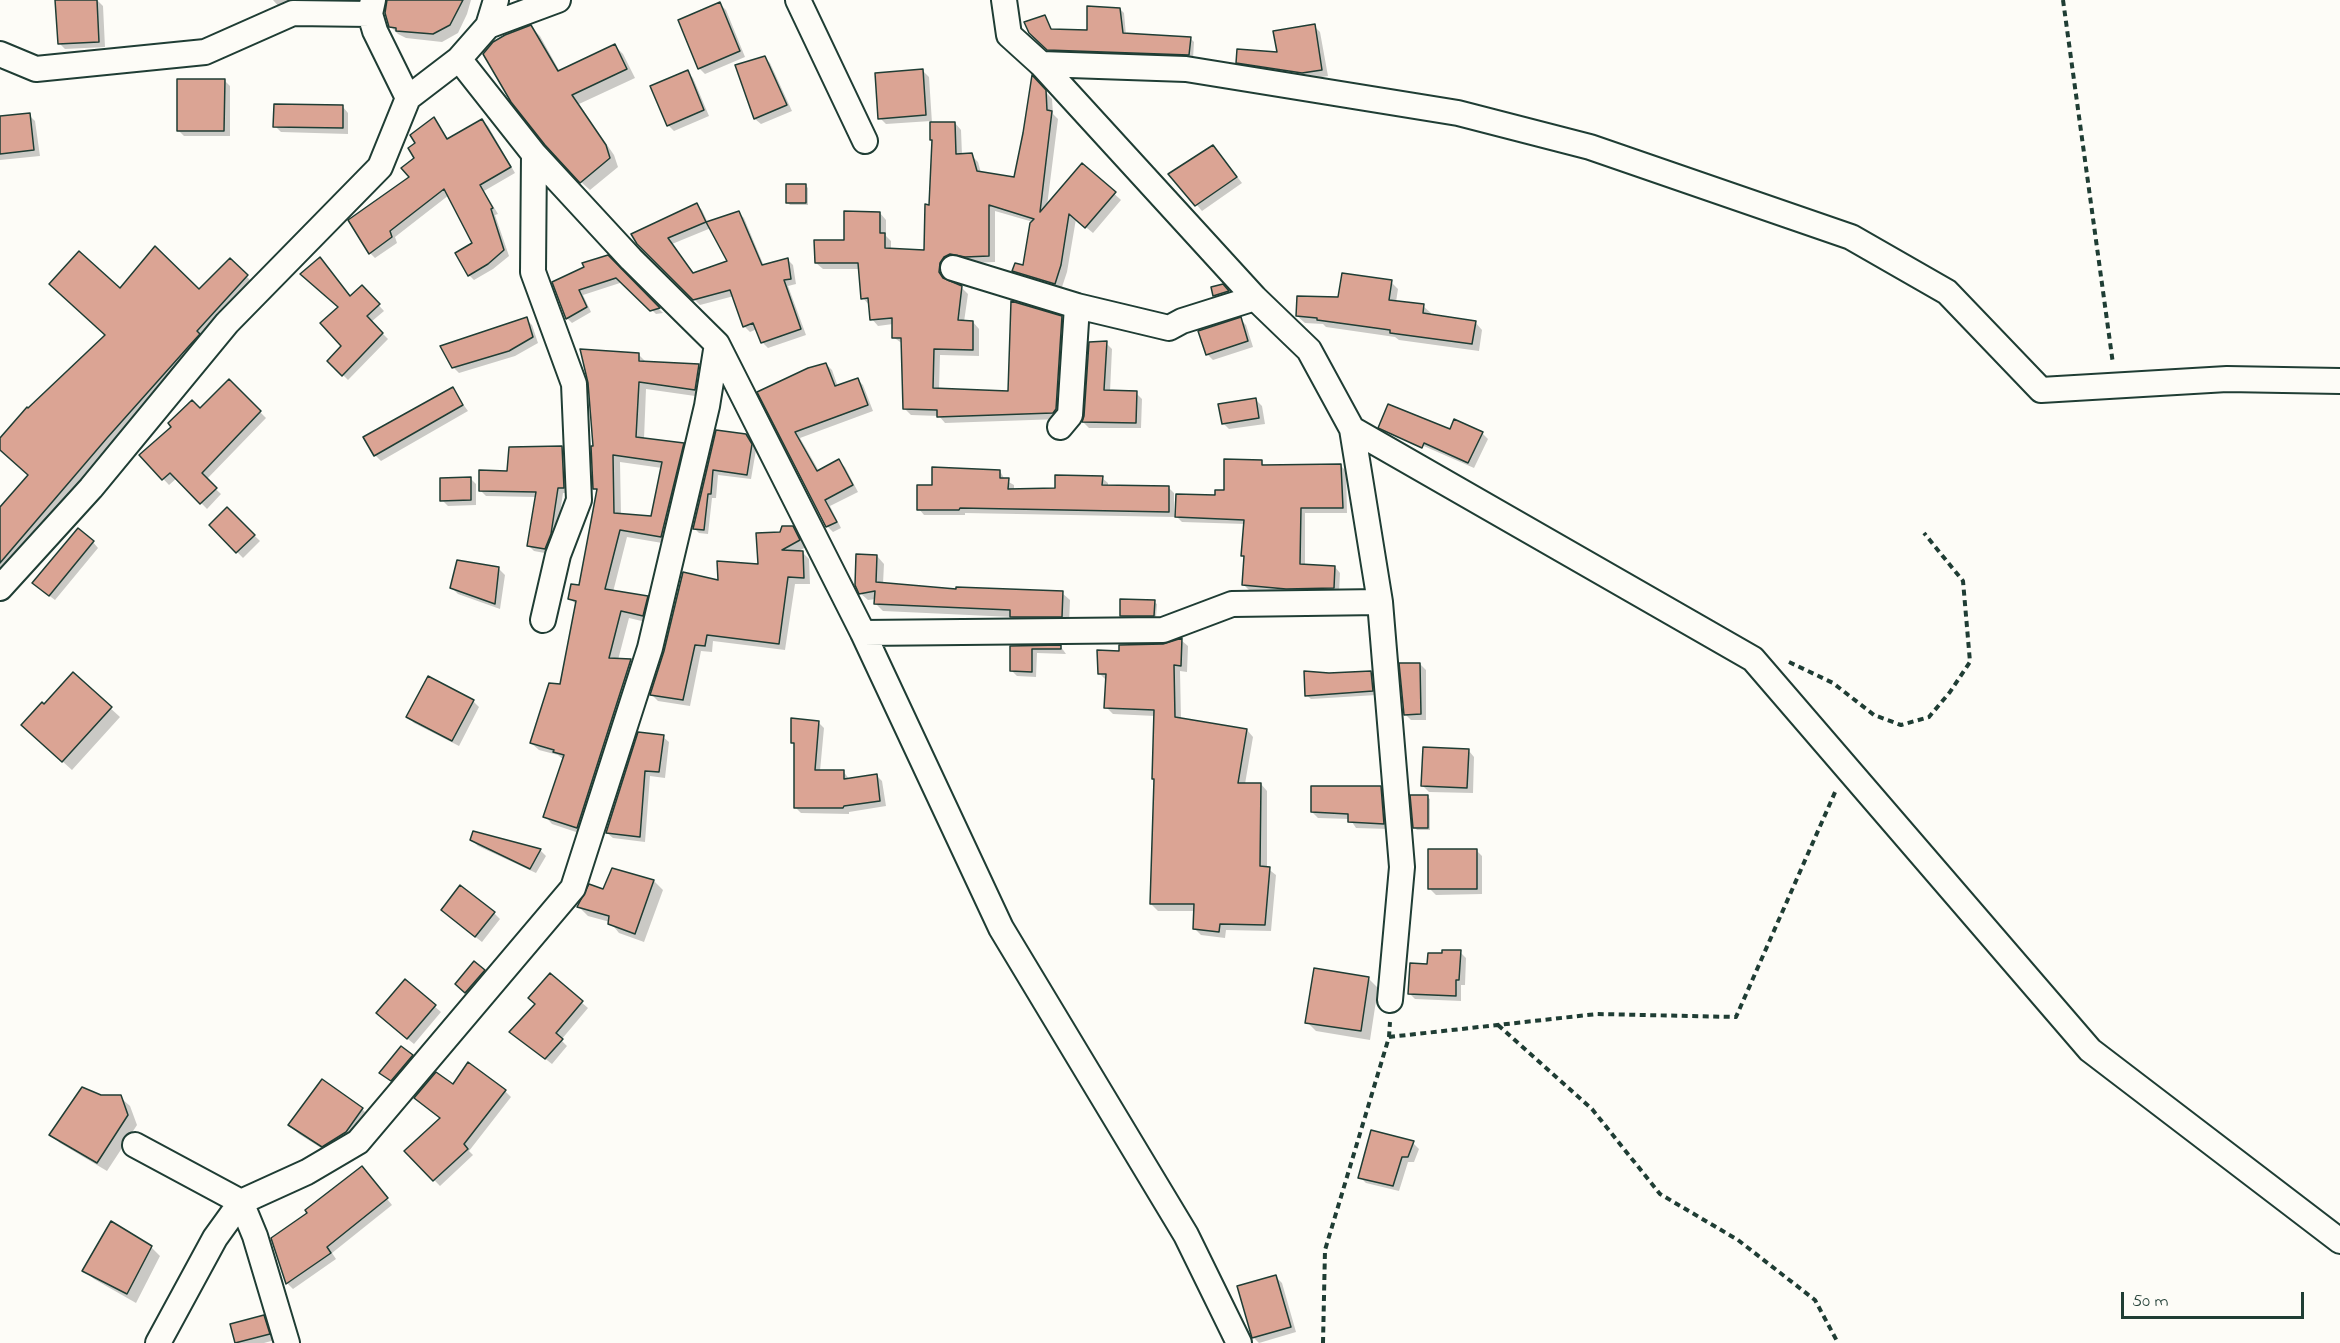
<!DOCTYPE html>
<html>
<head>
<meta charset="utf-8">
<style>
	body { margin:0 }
	#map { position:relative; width:2340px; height:1343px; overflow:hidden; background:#fdfcf7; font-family:"Indie Flower",sans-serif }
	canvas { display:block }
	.scale { position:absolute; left:2121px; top:1292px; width:183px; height:27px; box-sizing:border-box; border:3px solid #1f3d34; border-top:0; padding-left:8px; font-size:18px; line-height:21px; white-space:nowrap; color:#1f3d34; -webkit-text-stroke:4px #fdfcf7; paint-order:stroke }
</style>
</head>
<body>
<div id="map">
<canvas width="2340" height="1343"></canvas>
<div class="scale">50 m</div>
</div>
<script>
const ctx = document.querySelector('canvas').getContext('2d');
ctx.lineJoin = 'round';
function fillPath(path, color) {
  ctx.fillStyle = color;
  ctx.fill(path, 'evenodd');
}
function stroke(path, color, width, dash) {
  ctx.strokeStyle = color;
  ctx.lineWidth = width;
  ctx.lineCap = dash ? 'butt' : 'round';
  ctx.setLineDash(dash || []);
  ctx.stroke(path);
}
const shadow = new Path2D(`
	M 97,0 L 103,6 L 105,47 L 65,49 L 59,43 Z
	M 273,0 L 370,0 L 366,7 L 280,8 Z
	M 388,0 L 471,0 L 467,14 L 458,33 L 442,42 L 406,38 L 398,34 L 390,26 Z
	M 720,4 L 726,10 L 745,57 L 705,74 L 699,68 Z
	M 1120,9 L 1124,13 L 1126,35 L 1190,38 L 1194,42 L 1193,59 L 1053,54 L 1030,33 L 1045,16 L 1053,31 L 1089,31 Z
	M 1314,26 L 1320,32 L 1328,76 L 1309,79 L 1244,68 L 1238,62 L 1278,53 Z
	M 531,27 L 540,36 L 560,72 L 615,46 L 623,54 L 635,78 L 579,104 L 614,155 L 618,167 L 590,190 L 581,182 Z
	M 764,57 L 770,63 L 792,111 L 761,124 L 755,119 L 737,66 Z
	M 923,71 L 929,77 L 932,123 L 955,123 L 961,130 L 962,155 L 971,155 L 978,162 L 981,173 L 1015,179 L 1033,78 L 1052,99 L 1053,114 L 1058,119 L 1047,206 L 1086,168 L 1121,200 L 1093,233 L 1076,219 L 1067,272 L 1061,290 L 1021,277 L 1014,271 L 1025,267 L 1033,222 L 995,211 L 995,262 L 972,263 L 946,270 L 945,280 L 961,287 L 968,294 L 964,322 L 973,322 L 979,329 L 979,356 L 940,355 L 939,390 L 1010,392 L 1061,318 L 1068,324 L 1060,419 L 945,423 L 939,416 L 911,415 L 904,408 L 903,344 L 893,337 L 893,324 L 878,326 L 872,319 L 869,305 L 863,298 L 860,269 L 823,269 L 816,263 L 880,213 L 886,220 L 886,236 L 891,241 L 891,249 L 926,251 L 931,206 L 934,142 L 932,140 L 931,121 L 886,124 L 880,118 Z
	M 687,72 L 693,78 L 709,116 L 674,131 L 668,125 Z
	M 224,80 L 230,86 L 230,136 L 184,136 L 178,130 Z
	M 343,107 L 348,113 L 348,134 L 281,132 L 275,126 Z
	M 29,115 L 35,121 L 40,156 L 0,160 L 0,118 Z
	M 433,119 L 449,140 L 482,121 L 488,126 L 515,173 L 484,191 L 498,214 L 495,215 L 509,256 L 493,269 L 474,280 L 469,275 L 474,244 L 449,195 L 395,237 L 397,243 L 375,258 L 370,253 L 411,177 L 416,158 L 417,143 Z
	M 1219,153 L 1242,183 L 1202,211 L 1170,174 Z
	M 806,186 L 808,188 L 808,205 L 790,205 L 788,203 Z
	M 696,204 L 702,210 L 708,223 L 738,212 L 744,218 L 764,266 L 788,260 L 793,265 L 796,284 L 788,286 L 806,335 L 768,348 L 762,342 L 757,329 L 750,332 L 744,326 L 734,296 L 700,305 L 642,248 ZM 711,228 L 729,262 L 694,274 L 672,244 Z
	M 607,257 L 663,313 L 656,314 L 623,282 L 583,295 L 591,312 L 572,323 L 567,318 L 554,283 Z
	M 230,260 L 255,285 L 0,581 L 0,509 L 30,476 L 0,449 L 0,440 L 107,335 L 120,290 L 199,291 Z
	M 325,265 L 351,297 L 362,287 L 384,311 L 371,322 L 388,339 L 348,380 L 329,361 L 343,346 L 340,307 Z
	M 1391,282 L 1398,289 L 1396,302 L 1423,306 L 1431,313 L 1430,316 L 1475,322 L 1482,330 L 1479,351 L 1399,340 L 1395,337 L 1326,327 L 1323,324 L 1305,323 L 1297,316 Z
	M 1222,286 L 1230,294 L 1217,298 L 1215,295 Z
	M 526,319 L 532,325 L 538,343 L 515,356 L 459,373 L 453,367 Z
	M 1240,319 L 1246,325 L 1253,347 L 1213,360 L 1207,354 Z
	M 1106,343 L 1112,349 L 1110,392 L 1136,393 L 1142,399 L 1141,428 L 1089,428 L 1083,422 Z
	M 638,354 L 646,362 L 699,366 L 706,373 L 702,397 L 646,389 L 644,439 L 683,444 L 691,452 L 668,544 L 627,537 L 613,592 L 647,598 L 654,605 L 650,623 L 629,618 L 618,660 L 631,661 L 638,668 L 585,835 L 552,824 L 545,816 L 564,760 L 558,755 L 539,750 L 531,743 L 561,686 L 577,605 L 570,599 L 580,587 L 598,492 L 594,488 ZM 620,462 L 662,468 L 652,518 L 621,515 Z
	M 826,364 L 832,370 L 838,387 L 857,379 L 863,385 L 873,411 L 800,438 L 819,471 L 839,461 L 845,467 L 858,492 L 830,506 L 841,528 L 833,532 L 827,526 L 759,393 Z
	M 229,381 L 266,418 L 206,480 L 221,494 L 207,509 L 177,478 L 169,485 L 141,455 L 200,410 Z
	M 452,389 L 468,411 L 381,461 L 375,455 Z
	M 1256,400 L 1262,406 L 1265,424 L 1229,429 L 1223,423 Z
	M 1380,427 L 1482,433 L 1488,439 L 1474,468 L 1385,429 L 1385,432 Z
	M 717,432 L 746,435 L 751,440 L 756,450 L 751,479 L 718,475 L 716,498 L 712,498 L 708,534 L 699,533 L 694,528 Z
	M 562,448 L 567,453 L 569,493 L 563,493 L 556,540 L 550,554 L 534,551 L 529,546 L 536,497 L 486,496 L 480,490 L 509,473 Z
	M 1261,462 L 1265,466 L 1341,466 L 1346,471 L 1347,513 L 1305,513 L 1305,566 L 1335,567 L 1340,573 L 1339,593 L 1283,593 L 1249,590 L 1244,585 L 1245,524 L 1182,522 L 1176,516 L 1225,491 Z
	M 1000,471 L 1005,480 L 1014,485 L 1014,490 L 1056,490 L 1102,478 L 1108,483 L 1108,487 L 1168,487 L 1174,493 L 1174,517 L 965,513 L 965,515 L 924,515 L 919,509 L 934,486 Z
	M 470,478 L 476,484 L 476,505 L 448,506 L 442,500 Z
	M 227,509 L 260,541 L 243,558 L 211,525 Z
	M 792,527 L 799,534 L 806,547 L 797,552 L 802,552 L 809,559 L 810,584 L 795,584 L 785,650 L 713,641 L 712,652 L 701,651 L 690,706 L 658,701 L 652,695 L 719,582 L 759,565 L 782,534 Z
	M 93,542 L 98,548 L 55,600 L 39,588 Z
	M 877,556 L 884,564 L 883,584 L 958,590 L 1062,593 L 1070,600 L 1069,624 L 1019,624 L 1012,617 L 883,611 L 876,604 L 876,599 L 868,600 L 860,593 Z
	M 499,569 L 505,575 L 500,609 L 458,594 L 452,588 Z
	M 1154,602 L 1157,604 L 1156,618 L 1124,618 L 1121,616 Z
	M 1181,640 L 1188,646 L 1187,672 L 1180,671 L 1181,719 L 1247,730 L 1253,737 L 1245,784 L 1261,784 L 1267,791 L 1267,868 L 1276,875 L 1271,931 L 1226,930 L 1225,938 L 1201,935 L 1195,929 L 1195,911 L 1158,911 L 1151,904 L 1155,716 L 1113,714 L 1106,707 L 1106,680 L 1099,673 L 1120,653 L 1163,646 Z
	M 1011,647 L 1061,647 L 1066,654 L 1037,653 L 1036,677 L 1017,676 L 1011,670 Z
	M 1420,664 L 1426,670 L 1426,720 L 1411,720 L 1405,714 Z
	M 1371,672 L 1375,677 L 1377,695 L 1311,699 L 1306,695 L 1329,675 Z
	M 73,674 L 120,717 L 72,770 L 32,734 Z
	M 473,701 L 479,707 L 459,746 L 414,723 L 408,717 Z
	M 818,722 L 824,728 L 820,771 L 843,771 L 849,779 L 877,776 L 882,781 L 886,806 L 849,812 L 849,814 L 801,813 L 795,807 L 796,745 L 792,742 Z
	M 663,737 L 669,742 L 665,778 L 650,776 L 645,842 L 613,838 L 607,833 Z
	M 1469,751 L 1474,757 L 1473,793 L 1429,792 L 1423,786 Z
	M 1380,788 L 1386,794 L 1389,829 L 1356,828 L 1350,819 L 1318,818 L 1312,812 Z
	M 1427,797 L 1430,799 L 1430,830 L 1417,830 L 1415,828 Z
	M 472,840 L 540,850 L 546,856 L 536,873 L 478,846 Z
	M 1476,850 L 1482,856 L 1482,894 L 1436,895 L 1430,889 Z
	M 654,881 L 663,890 L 644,942 L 619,933 L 610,922 L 588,916 L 579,907 L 604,891 Z
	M 494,913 L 500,919 L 482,942 L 448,916 Z
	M 1460,952 L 1466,958 L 1465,985 L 1461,985 L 1461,1001 L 1415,999 L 1409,993 L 1429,965 Z
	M 474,963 L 487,973 L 468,995 L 457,984 Z
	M 550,975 L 588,1008 L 561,1040 L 567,1046 L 552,1064 L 511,1032 L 537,1005 Z
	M 1369,979 L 1378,988 L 1370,1040 L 1316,1031 L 1307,1022 Z
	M 405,981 L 441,1012 L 414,1044 L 383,1019 Z
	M 412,1056 L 418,1062 L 397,1086 L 381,1073 Z
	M 453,1086 L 505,1091 L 511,1097 L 469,1151 L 473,1155 L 440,1186 L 406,1151 L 441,1118 L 416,1098 Z
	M 101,1097 L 120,1097 L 130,1106 L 137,1125 L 107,1171 L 60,1143 L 51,1134 Z
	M 362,1109 L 371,1118 L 332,1155 L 299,1134 L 290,1125 Z
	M 1413,1143 L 1419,1149 L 1414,1162 L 1408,1162 L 1399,1191 L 1366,1183 L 1360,1177 Z
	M 367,1174 L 392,1205 L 332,1253 L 336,1259 L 293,1289 L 287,1283 L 309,1214 Z
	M 151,1247 L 160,1256 L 136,1303 L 94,1279 L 84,1270 Z
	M 1276,1277 L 1282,1283 L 1296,1332 L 1259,1343 L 1253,1337 Z
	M 263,1317 L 269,1323 L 275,1340 L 264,1343 L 237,1343 L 232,1325 Z`);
const building = new Path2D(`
	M 55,0 L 97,0 L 99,42 L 58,44 Z
	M 387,0 L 463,0 L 450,25 L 433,34 L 396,31 L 396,28 L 389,27 L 385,13 Z
	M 720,2 L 740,51 L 698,69 L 678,20 Z
	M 1087,6 L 1120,8 L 1123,33 L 1191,37 L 1189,55 L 1047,50 L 1029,33 L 1024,22 L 1045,15 L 1051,29 L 1087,30 Z
	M 1315,24 L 1322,70 L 1302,73 L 1236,63 L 1237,49 L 1277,52 L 1273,31 Z
	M 531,25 L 558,71 L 615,44 L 627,69 L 572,95 L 606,145 L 610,158 L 580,183 L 545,145 L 511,102 L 483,54 L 493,42 L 505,35 Z
	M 765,56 L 787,105 L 754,119 L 735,65 Z
	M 923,69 L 926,115 L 878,119 L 875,73 Z
	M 688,70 L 704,110 L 667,126 L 650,86 Z
	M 1032,75 L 1046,90 L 1047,110 L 1052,111 L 1040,212 L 1082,163 L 1116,192 L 1085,228 L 1069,214 L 1061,265 L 1055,284 L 1012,271 L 1015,263 L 1023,265 L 1030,223 L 1034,219 L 989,205 L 989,256 L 965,257 L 950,254 L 944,257 L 940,263 L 939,272 L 943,278 L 962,286 L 958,320 L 973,321 L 973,350 L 934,349 L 933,388 L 1008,391 L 1011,301 L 1062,316 L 1056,409 L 1053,413 L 937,417 L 937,410 L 903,409 L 901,338 L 892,338 L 892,318 L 870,320 L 868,298 L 861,299 L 858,263 L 815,263 L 814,240 L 844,240 L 844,211 L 880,212 L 880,233 L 885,233 L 885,248 L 924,250 L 925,204 L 929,205 L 932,140 L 930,140 L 930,122 L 955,122 L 956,154 L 972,153 L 977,171 L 1014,177 L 1023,133 Z
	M 177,79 L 225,79 L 224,131 L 177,131 Z
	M 274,104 L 343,105 L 343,128 L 273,127 Z
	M 30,113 L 34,150 L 0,154 L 0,116 Z
	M 434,117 L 447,139 L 482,119 L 511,167 L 480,185 L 493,208 L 491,209 L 504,250 L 488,264 L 468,276 L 455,253 L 472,243 L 444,189 L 390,231 L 392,237 L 369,254 L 348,220 L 409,177 L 401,168 L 414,158 L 408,148 L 415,143 L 410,135 Z
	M 1213,145 L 1237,177 L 1195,206 L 1168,174 Z
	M 786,184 L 806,184 L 806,203 L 786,203 Z
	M 697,203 L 706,222 L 739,211 L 762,265 L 788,258 L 791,279 L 784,280 L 801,329 L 761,343 L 753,323 L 743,327 L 730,290 L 693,300 L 637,244 L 631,234 ZM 706,222 L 727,261 L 693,273 L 668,238 Z
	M 155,246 L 199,289 L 230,258 L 248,275 L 197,331 L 200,334 L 189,346 L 107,438 L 0,563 L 0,507 L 28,475 L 0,450 L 0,438 L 27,407 L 28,408 L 105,335 L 49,284 L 79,251 L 120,288 Z
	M 608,255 L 660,308 L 650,311 L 616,278 L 579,290 L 587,307 L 566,319 L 552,282 L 584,267 L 582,263 Z
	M 320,257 L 350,296 L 362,285 L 380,304 L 367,316 L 383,333 L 342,376 L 327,361 L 341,346 L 320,323 L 338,307 L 300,274 Z
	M 1342,273 L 1392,280 L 1389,300 L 1424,304 L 1423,313 L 1476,321 L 1472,344 L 1390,333 L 1390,330 L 1317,320 L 1317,318 L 1296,316 L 1297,296 L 1338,297 Z
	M 1223,284 L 1229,291 L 1213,296 L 1211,287 Z
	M 527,317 L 533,337 L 509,351 L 452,368 L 440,346 Z
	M 1241,317 L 1248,341 L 1206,355 L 1198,331 Z
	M 1107,341 L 1104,390 L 1137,391 L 1136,423 L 1082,422 L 1084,416 L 1089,342 Z
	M 580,349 L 639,353 L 639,361 L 699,364 L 695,390 L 639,382 L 636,437 L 684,443 L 661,537 L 620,530 L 605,589 L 648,596 L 643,616 L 621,611 L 609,658 L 631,659 L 577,828 L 543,817 L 564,755 L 553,752 L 554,750 L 530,743 L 549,683 L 560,684 L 576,601 L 568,599 L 571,584 L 579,585 L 597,489 L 593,489 L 591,446 L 593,446 L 588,383 ZM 613,455 L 662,462 L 651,516 L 614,513 Z
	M 826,363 L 835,386 L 858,378 L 868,405 L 795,432 L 817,471 L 839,459 L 853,485 L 825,500 L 837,522 L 826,527 L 757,392 L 808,368 Z
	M 229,379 L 261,411 L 202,473 L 217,488 L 200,504 L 170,473 L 162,480 L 139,455 L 171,427 L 168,423 L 192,400 L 200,408 Z
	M 453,387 L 463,405 L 374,456 L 363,437 Z
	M 1256,398 L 1259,418 L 1222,424 L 1218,404 Z
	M 1388,404 L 1450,429 L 1454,419 L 1483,432 L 1468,463 L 1424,443 L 1422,448 L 1378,428 Z
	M 716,430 L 746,434 L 752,444 L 747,475 L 713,470 L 711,494 L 708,494 L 704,530 L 693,529 Z
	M 562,446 L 564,488 L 558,488 L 551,534 L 545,549 L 527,546 L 536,492 L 479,491 L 479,470 L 507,471 L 509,447 Z
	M 1224,459 L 1262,460 L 1262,465 L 1341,464 L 1343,508 L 1301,508 L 1300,564 L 1335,566 L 1334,588 L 1286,589 L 1242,585 L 1244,556 L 1241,556 L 1244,520 L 1175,517 L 1176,494 L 1215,495 L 1215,490 L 1224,490 Z
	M 932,467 L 1000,470 L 1000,478 L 1009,478 L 1008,489 L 1055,488 L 1055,475 L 1103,476 L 1102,485 L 1169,486 L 1169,512 L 960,508 L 959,510 L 917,510 L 917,485 L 932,485 Z
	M 471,477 L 471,500 L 440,501 L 440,478 Z
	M 227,507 L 255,535 L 236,553 L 209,525 Z
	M 782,526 L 793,526 L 800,540 L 782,550 L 803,551 L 804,578 L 788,577 L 779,644 L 707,635 L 705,646 L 695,645 L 683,700 L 650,695 L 664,651 L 683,572 L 718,580 L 717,561 L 758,564 L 756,533 L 780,532 Z
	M 78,528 L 94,541 L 49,596 L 32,583 Z
	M 856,554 L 877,555 L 876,582 L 956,589 L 956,587 L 1063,591 L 1062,617 L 1010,617 L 1010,610 L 874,604 L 875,591 L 859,594 L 855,585 Z
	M 457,560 L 499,567 L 495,604 L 450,588 Z
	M 1120,599 L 1155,600 L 1154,616 L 1120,616 Z
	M 1182,638 L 1181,666 L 1174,665 L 1175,717 L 1247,729 L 1238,783 L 1261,783 L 1260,866 L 1270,867 L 1265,925 L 1220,924 L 1219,932 L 1193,929 L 1194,904 L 1150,904 L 1154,779 L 1152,779 L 1154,710 L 1104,708 L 1106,674 L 1098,674 L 1097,650 L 1119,651 L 1119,645 L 1163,644 Z
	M 1061,645 L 1061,649 L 1032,649 L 1032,672 L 1010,671 L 1010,646 Z
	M 1399,663 L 1420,663 L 1421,714 L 1404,715 Z
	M 1304,671 L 1329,673 L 1371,671 L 1373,691 L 1305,696 Z
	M 73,672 L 112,707 L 62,762 L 21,725 L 42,702 L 44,704 Z
	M 428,676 L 474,700 L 452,741 L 406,717 Z
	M 791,718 L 819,721 L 815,770 L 844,770 L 844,779 L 877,774 L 880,801 L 844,806 L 843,808 L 794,808 L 794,743 L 791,743 Z
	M 638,732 L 664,735 L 659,772 L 645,771 L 640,837 L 606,833 Z
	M 1423,747 L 1469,749 L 1467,788 L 1421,786 Z
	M 1311,786 L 1381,786 L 1384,824 L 1348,822 L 1348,814 L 1311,812 Z
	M 1410,795 L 1428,795 L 1428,828 L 1413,828 Z
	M 473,831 L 541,849 L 530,869 L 470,840 Z
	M 1428,849 L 1477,849 L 1477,889 L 1428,889 Z
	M 612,868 L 654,880 L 635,934 L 608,924 L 609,916 L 577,907 L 589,884 L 603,889 Z
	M 460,885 L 495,912 L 475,937 L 441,910 Z
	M 1442,950 L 1461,950 L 1459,980 L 1456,980 L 1456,996 L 1408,994 L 1410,963 L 1427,964 L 1428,953 L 1442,953 Z
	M 474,961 L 485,970 L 465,993 L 455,984 Z
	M 1314,968 L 1369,977 L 1361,1031 L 1305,1023 Z
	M 550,973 L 583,1001 L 556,1033 L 563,1039 L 545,1059 L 509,1032 L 535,1004 L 528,998 Z
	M 405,979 L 436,1005 L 407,1039 L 376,1013 Z
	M 401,1046 L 413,1055 L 391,1081 L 379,1073 Z
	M 468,1062 L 506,1090 L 464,1144 L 468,1149 L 433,1181 L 404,1151 L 440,1118 L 414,1098 L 436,1072 L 453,1084 Z
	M 322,1079 L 363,1108 L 346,1132 L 322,1147 L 288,1125 Z
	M 82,1087 L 101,1095 L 121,1095 L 128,1115 L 97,1163 L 49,1135 Z
	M 1371,1130 L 1414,1141 L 1408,1157 L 1402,1157 L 1393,1186 L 1358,1178 Z
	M 362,1166 L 388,1198 L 327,1247 L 331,1253 L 286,1284 L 271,1238 L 307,1213 L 305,1210 Z
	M 111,1221 L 152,1246 L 127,1294 L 82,1271 Z
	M 1276,1275 L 1291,1327 L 1252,1338 L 1237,1286 Z
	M 264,1315 L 270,1334 L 235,1343 L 230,1324 Z`);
const path = new Path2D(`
	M 2063,0 L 2113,364
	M 1789,662 L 1833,683 L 1874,715 L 1901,725 L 1929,717 L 1950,692 L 1970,662 L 1963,581 L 1924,533
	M 1498,1025 L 1592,1109 L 1660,1194 L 1738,1240 L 1815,1300 L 1838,1343
	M 1389,1037 L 1597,1014 L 1736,1017 L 1836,790
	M 1323,1343 L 1325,1250 L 1389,1037 L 1390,1022`);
const minor = new Path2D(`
	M 373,0 L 370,14 L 375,31 L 408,98
	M 798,0 L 865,141
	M 1004,0 L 1009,35 L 1041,64 L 1255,298 L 1309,350 L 1352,429 L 1380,602 L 1402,867 L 1390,1000
	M 488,26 L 558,0
	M 0,54 L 36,69 L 205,52 L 293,13 L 370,14
	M 459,59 L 534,154 L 631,259 L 717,344 L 863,633 L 1001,928 L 1186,1235 L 1239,1343
	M 1041,64 L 1186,69 L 1458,113 L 1590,147 L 1851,237 L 1947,292 L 2041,390 L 2227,379 L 2340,381
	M 534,154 L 533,272 L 574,384 L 579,500 L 558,555 L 543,620
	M 953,268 L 1077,306 L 1169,328 L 1182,321 L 1255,298
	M 1060,427 L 1070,415 L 1077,306
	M 1352,429 L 1753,659 L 2090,1050 L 2340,1241
	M 0,588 L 91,488 L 227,323 L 380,167 L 408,98 L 459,59 L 488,26 L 496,0
	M 863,633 L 1163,630 L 1232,604 L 1380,602
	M 135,1145 L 241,1202 L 255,1236 L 287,1343
	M 158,1343 L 215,1238 L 241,1202 L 307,1172 L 358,1142 L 573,888 L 650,648 L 707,406 L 717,344`);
fillPath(shadow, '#0003');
fillPath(building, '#dba494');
stroke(building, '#1f3d34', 1.5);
stroke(minor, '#1f3d34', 28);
stroke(path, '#1f3d34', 4, [6, 4.5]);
stroke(minor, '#fdfcf7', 24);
</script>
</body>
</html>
